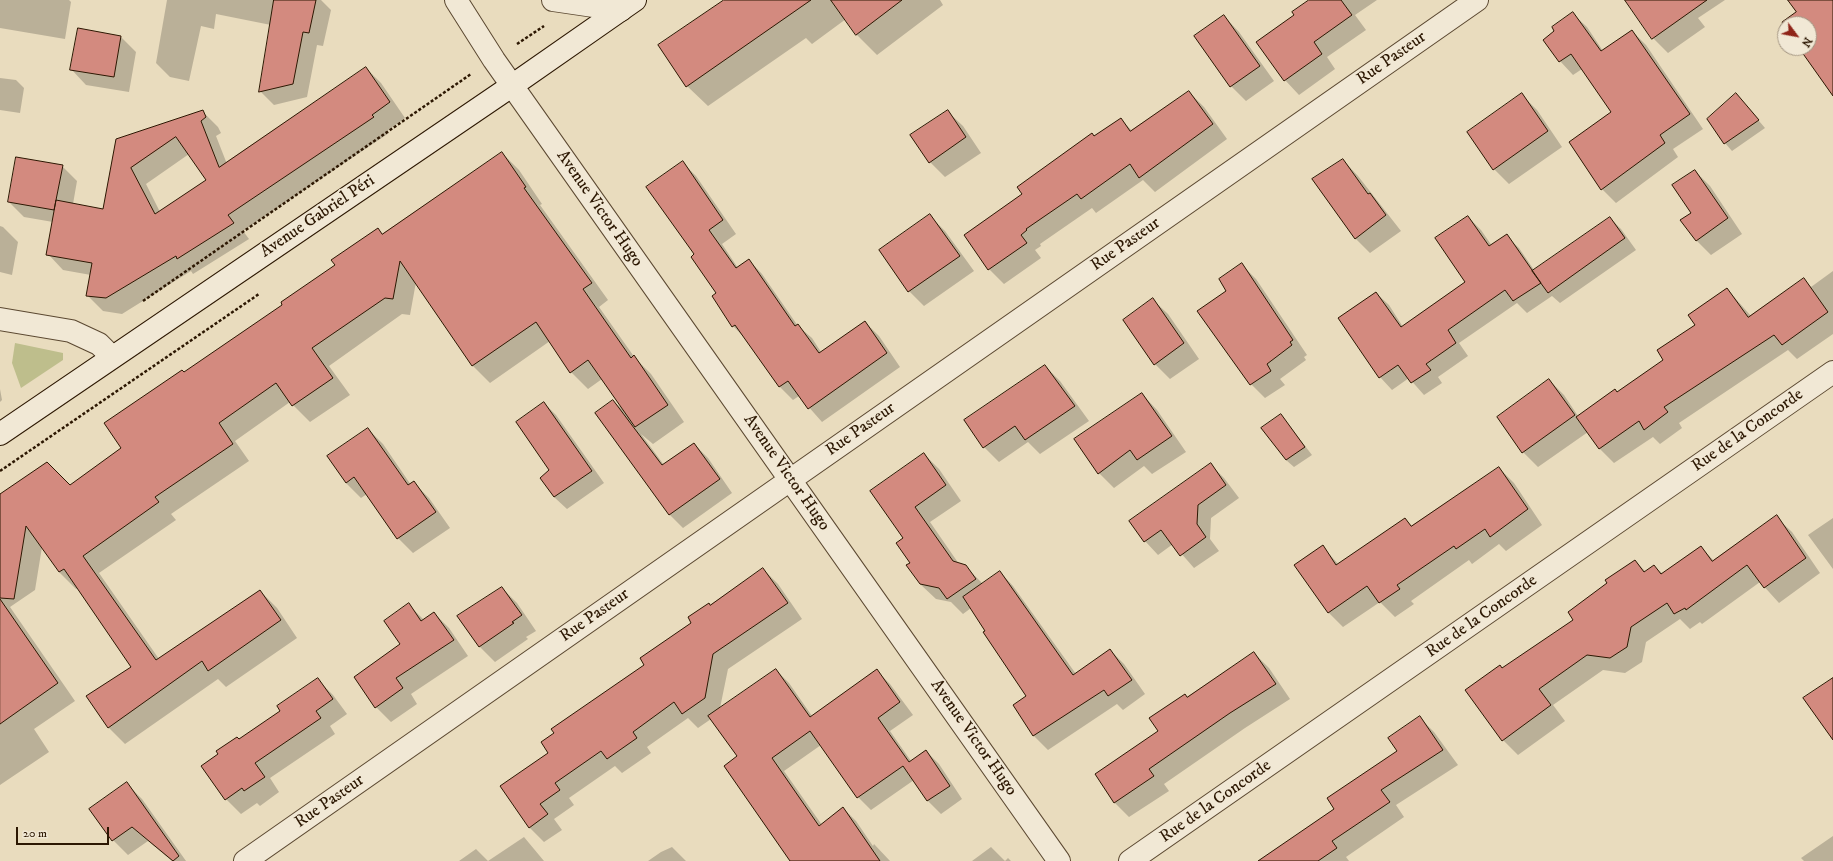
<!DOCTYPE html>
<html>
<head>
<meta charset="utf-8">
<style>
	body { margin:0 }
	#map { position:relative; width:1833px; height:861px; overflow:hidden; background:#e9dcbe; font-family:"IM FELL DW Pica",serif }
	canvas { display:block }
	.north { position:absolute; left:1777px; top:16px; width:40px; height:40px; box-sizing:border-box; background:#f1e8d5; border:1px solid #a29481; border-radius:50%; rotate:122deg; font-size:11px; font-weight:700; line-height:16px; text-align:center; color:#2c1702 }
	.north::after { content:''; display:block; margin:auto; width:14px; height:18px; background:#8f2418; clip-path:polygon(50% 0,100% 100%,50% 72%,0 100%) }
	.scale { position:absolute; left:16px; top:827px; width:93px; height:18px; box-sizing:border-box; border:2px solid #2c1702; border-top:0; padding-left:5px; font-size:12px; line-height:14px; white-space:nowrap; color:#2c1702; -webkit-text-stroke:3px #f1e8d5; paint-order:stroke }
</style>
</head>
<body>
<div id="map">
<canvas width="1833" height="861"></canvas>
<div class="north">N</div>
<div class="scale">20 m</div>
</div>
<script>
const ctx = document.querySelector('canvas').getContext('2d');
ctx.lineJoin = 'round';
function fillPath(path, color) {
  ctx.fillStyle = color;
  ctx.fill(path, 'evenodd');
}
function stroke(path, color, width, dash) {
  ctx.strokeStyle = color;
  ctx.lineWidth = width;
  ctx.lineCap = dash ? 'butt' : 'round';
  ctx.setLineDash(dash || []);
  ctx.stroke(path);
}
function drawText(font, color, halo, rows, align = 'center') {
  ctx.font = font + ' "IM FELL DW Pica",serif';
  ctx.lineWidth = 3.5;
  ctx.setLineDash([]);
  ctx.textBaseline = 'middle';
  ctx.strokeStyle = halo;
  ctx.fillStyle = color;
  for (const [text, x, y, turn = 0] of rows) {
    ctx.save();
    ctx.translate(x, y);
    ctx.rotate((+turn || 0) * Math.PI / 180);
    ctx.textAlign = isNaN(turn) ? turn : align;
    if (halo) ctx.strokeText(text, 0, 0);
    ctx.fillText(text, 0, 0);
    ctx.restore();
  }
}
const green = new Path2D(`
	M 15,343 L 63,353 L 63,360 L 21,388 L 12,363 Z`);
const shadow = new Path2D(`
	M 0,0 L 69,0 L 71,2 L 65,39 L 0,28 Z
	M 167,0 L 321,0 L 331,10 L 323,46 L 317,45 L 307,97 L 274,105 L 260,91 L 271,25 L 216,14 L 214,29 L 201,26 L 189,81 L 170,77 L 156,63 Z
	M 727,0 L 940,0 L 943,5 L 877,55 L 856,34 L 846,19 L 812,44 L 806,38 L 708,106 L 687,86 Z
	M 1311,0 L 1377,0 L 1355,15 L 1366,30 L 1327,57 L 1335,69 L 1299,95 L 1285,80 L 1296,15 Z
	M 1626,0 L 1725,0 L 1698,18 L 1705,27 L 1668,53 L 1653,38 Z
	M 1573,14 L 1587,27 L 1603,51 L 1632,31 L 1646,45 L 1703,129 L 1673,149 L 1678,157 L 1616,203 L 1602,189 L 1612,113 L 1582,69 L 1573,75 L 1560,61 Z
	M 1224,16 L 1239,32 L 1274,81 L 1246,101 L 1231,86 Z
	M 121,37 L 136,52 L 129,92 L 86,85 L 71,69 Z
	M 366,68 L 381,83 L 405,118 L 387,131 L 389,133 L 243,231 L 249,239 L 193,274 L 191,271 L 122,314 L 103,311 L 87,295 L 91,275 L 63,270 L 48,254 L 53,222 L 24,217 L 9,202 L 62,166 L 77,181 L 73,204 L 103,210 L 117,140 L 203,112 L 218,127 L 221,133 L 216,136 L 227,164 ZM 189,154 L 208,181 L 160,212 L 146,184 Z
	M 0,78 L 16,80 L 24,88 L 20,113 L 0,110 Z
	M 1189,92 L 1204,107 L 1227,139 L 1155,192 L 1143,180 L 1096,213 L 1092,208 L 1040,244 L 1041,246 L 1035,250 L 1041,258 L 1004,284 L 989,269 L 1023,195 L 1095,137 L 1121,119 L 1132,131 Z
	M 1522,95 L 1537,110 L 1562,147 L 1509,184 L 1494,169 Z
	M 1743,102 L 1765,128 L 1732,151 L 1725,143 Z
	M 947,111 L 963,126 L 981,153 L 945,177 L 930,162 Z
	M 502,153 L 519,170 L 542,204 L 540,205 L 608,300 L 599,307 L 635,358 L 651,374 L 684,422 L 653,444 L 641,434 L 664,465 L 694,444 L 708,458 L 732,493 L 683,528 L 670,515 L 597,414 L 613,401 L 625,411 L 602,379 L 588,389 L 571,372 L 550,341 L 490,383 L 473,366 L 416,282 L 410,315 L 402,314 L 329,366 L 350,395 L 310,422 L 290,402 L 235,441 L 249,461 L 171,514 L 176,520 L 99,573 L 159,659 L 260,591 L 277,608 L 297,638 L 226,687 L 218,679 L 125,744 L 108,727 L 133,667 L 78,588 L 76,589 L 59,572 L 42,547 L 35,590 L 10,607 L 75,701 L 34,729 L 49,752 L 0,785 L 0,496 L 70,486 L 123,449 L 184,373 L 284,305 L 336,265 L 377,229 L 383,234 Z
	M 1343,160 L 1358,176 L 1401,231 L 1370,253 L 1355,238 Z
	M 682,162 L 696,176 L 736,234 L 722,244 L 738,268 L 749,260 L 762,274 L 798,326 L 812,338 L 821,352 L 865,322 L 879,336 L 900,367 L 822,422 L 799,396 L 793,400 L 780,387 L 747,340 L 733,326 L 718,293 L 695,255 Z
	M 1695,171 L 1710,186 L 1742,234 L 1711,255 L 1696,240 L 1692,213 Z
	M 930,216 L 945,231 L 974,271 L 924,306 L 909,291 Z
	M 1468,217 L 1481,230 L 1492,246 L 1506,236 L 1519,248 L 1534,270 L 1610,218 L 1621,229 L 1636,250 L 1560,303 L 1552,296 L 1527,313 L 1517,303 L 1459,343 L 1468,356 L 1438,377 L 1442,383 L 1424,395 L 1409,378 L 1392,390 L 1380,377 L 1376,293 L 1389,305 L 1403,327 L 1466,282 Z
	M 0,226 L 3,227 L 18,242 L 12,275 L 0,272 Z
	M 1242,265 L 1256,279 L 1307,355 L 1304,357 L 1306,360 L 1280,379 L 1285,385 L 1265,398 L 1251,384 L 1228,291 Z
	M 1833,271 L 1833,334 L 1797,359 L 1788,350 L 1679,423 L 1682,428 L 1660,444 L 1653,437 L 1614,463 L 1599,448 L 1588,432 L 1538,467 L 1523,452 L 1549,380 L 1564,395 L 1578,416 L 1615,390 L 1618,393 L 1664,360 L 1727,289 L 1751,316 L 1804,280 L 1811,287 Z
	M 1152,299 L 1168,314 L 1199,359 L 1170,379 L 1155,364 Z
	M 1045,366 L 1060,381 L 1089,421 L 1040,454 L 1028,442 L 999,462 L 984,447 Z
	M 0,389 L 2,400 L 0,402 Z
	M 1142,394 L 1157,410 L 1186,452 L 1152,474 L 1144,466 L 1114,488 L 1099,473 Z
	M 544,403 L 556,415 L 604,483 L 567,509 L 554,497 L 541,478 L 551,470 Z
	M 1281,415 L 1312,455 L 1294,467 L 1286,460 Z
	M 368,429 L 383,444 L 411,485 L 414,483 L 429,498 L 450,528 L 413,553 L 398,538 L 367,494 L 361,498 L 346,483 Z
	M 924,454 L 939,469 L 961,501 L 930,522 L 959,564 L 965,566 L 983,584 L 1000,572 L 1013,586 L 1076,674 L 1110,650 L 1124,664 L 1145,694 L 1123,710 L 1117,704 L 1048,750 L 1034,736 L 1014,705 L 1028,696 L 971,608 L 963,614 L 951,602 L 936,599 L 920,584 L 912,563 L 904,538 Z
	M 1211,465 L 1224,478 L 1239,498 L 1211,518 L 1210,539 L 1219,551 L 1194,568 L 1173,544 L 1158,555 L 1145,541 Z
	M 1499,468 L 1514,483 L 1542,525 L 1506,551 L 1499,544 L 1472,564 L 1469,560 L 1411,601 L 1414,604 L 1395,617 L 1380,602 L 1343,627 L 1328,612 L 1323,547 L 1339,565 L 1405,519 L 1412,526 Z
	M 1776,517 L 1792,532 L 1820,573 L 1779,603 L 1760,582 L 1702,624 L 1700,622 L 1690,629 L 1680,619 L 1646,642 L 1642,662 L 1625,673 L 1603,670 L 1553,705 L 1565,721 L 1518,755 L 1503,740 L 1467,691 L 1503,669 L 1574,620 L 1609,584 L 1635,561 L 1646,572 L 1654,566 L 1663,574 L 1701,547 L 1714,561 Z
	M 1833,518 L 1833,569 L 1808,535 Z
	M 763,569 L 778,584 L 802,619 L 728,669 L 720,708 L 776,670 L 789,683 L 812,716 L 877,671 L 890,684 L 913,715 L 890,731 L 911,761 L 926,751 L 939,764 L 962,799 L 941,814 L 928,801 L 914,780 L 871,810 L 858,797 L 821,745 L 784,771 L 822,825 L 843,808 L 856,821 L 873,846 L 874,844 L 890,861 L 791,861 L 738,757 L 711,719 L 698,728 L 688,718 L 647,747 L 651,753 L 622,773 L 615,766 L 569,798 L 574,805 L 554,819 L 562,830 L 544,842 L 529,827 L 550,753 L 711,606 Z
	M 502,588 L 517,603 L 536,631 L 526,637 L 528,639 L 495,662 L 480,647 L 458,617 Z
	M 409,605 L 424,620 L 434,613 L 449,628 L 468,656 L 411,694 L 417,704 L 391,722 L 376,707 L 401,644 Z
	M 1254,653 L 1269,668 L 1290,699 L 1245,728 L 1164,784 L 1169,791 L 1129,817 L 1114,802 L 1160,731 L 1188,698 Z
	M 318,680 L 333,695 L 347,714 L 330,726 L 335,734 L 270,778 L 279,792 L 260,806 L 257,803 L 241,814 L 226,799 L 203,766 L 282,711 Z
	M 1419,717 L 1434,732 L 1458,765 L 1396,805 L 1404,817 L 1346,857 L 1349,861 L 1286,861 L 1398,751 Z
	M 127,784 L 142,799 L 186,861 L 172,861 L 148,841 L 128,855 L 113,840 Z
	M 1833,836 L 1833,861 L 1804,861 L 1801,858 Z
	M 524,837 L 544,861 L 488,861 Z
	M 672,847 L 686,861 L 648,861 L 661,852 Z
	M 991,847 L 1005,861 L 1008,858 L 1011,861 L 972,861 Z
	M 476,849 L 488,861 L 459,861 Z`);
const building = new Path2D(`
	M 274,0 L 316,0 L 309,33 L 303,32 L 293,84 L 259,92 Z
	M 724,0 L 811,0 L 686,87 L 658,45 Z
	M 831,0 L 902,0 L 856,35 Z
	M 1309,0 L 1341,0 L 1352,15 L 1314,42 L 1322,54 L 1284,81 L 1256,42 L 1294,15 L 1292,12 Z
	M 1625,0 L 1707,0 L 1652,39 Z
	M 1788,0 L 1833,0 L 1833,96 L 1799,48 L 1809,48 L 1809,24 L 1785,24 L 1785,27 L 1782,22 L 1796,12 Z
	M 1573,12 L 1601,51 L 1632,30 L 1690,114 L 1660,135 L 1665,143 L 1601,190 L 1569,142 L 1611,112 L 1571,54 L 1559,62 L 1543,40 L 1554,31 L 1552,27 Z
	M 1224,15 L 1260,66 L 1230,87 L 1194,36 Z
	M 78,28 L 121,36 L 114,77 L 70,70 Z
	M 366,67 L 390,102 L 372,115 L 374,117 L 228,215 L 234,223 L 177,259 L 176,256 L 106,298 L 86,296 L 92,263 L 46,255 L 56,200 L 103,209 L 116,139 L 203,110 L 206,117 L 201,121 L 219,167 ZM 176,137 L 206,180 L 155,214 L 131,168 Z
	M 1189,91 L 1213,124 L 1139,178 L 1130,164 L 1081,199 L 1077,194 L 1026,229 L 1027,230 L 1021,235 L 1027,243 L 988,270 L 964,235 L 1022,194 L 1017,187 L 1092,133 L 1094,136 L 1121,118 L 1130,131 Z
	M 1522,93 L 1548,131 L 1493,170 L 1467,132 Z
	M 1736,93 L 1759,120 L 1724,144 L 1707,119 Z
	M 948,110 L 966,137 L 929,163 L 910,135 Z
	M 502,152 L 526,187 L 524,188 L 592,283 L 583,289 L 631,358 L 634,355 L 668,405 L 635,427 L 588,360 L 570,373 L 536,322 L 472,366 L 400,261 L 393,299 L 385,298 L 312,348 L 333,378 L 292,406 L 276,383 L 219,423 L 233,444 L 155,497 L 159,502 L 83,556 L 156,660 L 260,590 L 281,620 L 208,671 L 202,661 L 108,728 L 86,696 L 131,667 L 64,569 L 59,572 L 26,526 L 14,599 L 0,598 L 0,494 L 47,462 L 70,485 L 121,448 L 104,423 L 182,370 L 184,372 L 282,305 L 281,302 L 335,265 L 331,260 L 378,228 L 382,234 Z
	M 16,157 L 63,165 L 54,210 L 8,202 Z
	M 1343,159 L 1368,194 L 1370,193 L 1386,215 L 1355,239 L 1312,179 Z
	M 683,161 L 723,220 L 709,230 L 736,268 L 749,259 L 795,326 L 798,324 L 819,353 L 865,321 L 887,353 L 808,409 L 788,381 L 779,387 L 735,325 L 732,327 L 712,296 L 716,293 L 691,257 L 694,254 L 646,187 Z
	M 1695,170 L 1728,218 L 1696,241 L 1680,220 L 1691,213 L 1672,185 Z
	M 930,214 L 960,256 L 908,292 L 879,250 Z
	M 1468,216 L 1489,246 L 1507,234 L 1541,283 L 1513,301 L 1505,290 L 1448,330 L 1456,343 L 1426,364 L 1431,370 L 1411,383 L 1398,365 L 1379,378 L 1338,318 L 1376,292 L 1401,327 L 1465,282 L 1435,238 Z
	M 1610,217 L 1625,238 L 1548,293 L 1532,271 Z
	M 1242,263 L 1293,340 L 1290,342 L 1292,345 L 1267,364 L 1271,371 L 1250,385 L 1197,311 L 1226,291 L 1219,279 Z
	M 1804,278 L 1828,312 L 1782,345 L 1774,335 L 1664,407 L 1668,412 L 1644,430 L 1639,421 L 1599,449 L 1576,417 L 1615,389 L 1617,392 L 1663,360 L 1657,350 L 1695,325 L 1688,315 L 1727,288 L 1748,317 Z
	M 1153,298 L 1184,343 L 1154,365 L 1123,320 Z
	M 1045,365 L 1075,406 L 1025,440 L 1015,426 L 983,448 L 964,420 Z
	M 1549,379 L 1575,415 L 1522,453 L 1497,417 Z
	M 1142,393 L 1172,436 L 1137,460 L 1130,450 L 1098,474 L 1074,439 Z
	M 613,400 L 662,465 L 694,443 L 720,479 L 669,515 L 595,413 Z
	M 544,402 L 592,471 L 554,497 L 540,478 L 549,470 L 516,422 Z
	M 1281,414 L 1305,447 L 1286,460 L 1261,428 Z
	M 368,428 L 408,485 L 414,481 L 436,512 L 397,539 L 354,477 L 346,483 L 327,456 Z
	M 924,453 L 946,485 L 915,507 L 953,561 L 966,565 L 976,579 L 947,599 L 939,588 L 920,584 L 906,565 L 910,563 L 896,543 L 903,538 L 870,491 Z
	M 1211,463 L 1226,485 L 1198,505 L 1197,524 L 1206,537 L 1180,556 L 1161,530 L 1144,542 L 1129,521 Z
	M 1499,467 L 1528,509 L 1490,537 L 1485,529 L 1456,549 L 1454,546 L 1397,585 L 1400,589 L 1379,603 L 1367,586 L 1328,613 L 1294,565 L 1323,545 L 1336,565 L 1405,518 L 1411,526 Z
	M 1777,515 L 1806,558 L 1764,588 L 1747,565 L 1686,610 L 1685,608 L 1674,614 L 1667,603 L 1631,627 L 1627,647 L 1610,658 L 1587,655 L 1539,689 L 1551,705 L 1502,741 L 1465,690 L 1500,665 L 1502,668 L 1573,620 L 1568,612 L 1607,583 L 1605,580 L 1635,560 L 1644,572 L 1654,565 L 1661,574 L 1701,546 L 1712,561 Z
	M 763,568 L 788,603 L 713,654 L 705,698 L 682,714 L 674,702 L 633,732 L 637,738 L 607,759 L 601,751 L 555,783 L 560,790 L 540,804 L 548,814 L 529,828 L 500,786 L 548,753 L 541,742 L 554,733 L 551,729 L 644,665 L 640,658 L 691,623 L 688,617 L 709,603 L 710,605 Z
	M 1000,571 L 1073,675 L 1110,649 L 1132,680 L 1108,696 L 1104,690 L 1033,736 L 1013,705 L 1026,696 L 983,632 L 985,631 L 963,597 Z
	M 502,587 L 522,615 L 512,622 L 514,623 L 479,647 L 457,616 Z
	M 0,599 L 58,683 L 0,724 Z
	M 409,603 L 421,621 L 434,612 L 454,640 L 396,678 L 403,688 L 375,708 L 354,677 L 400,644 L 384,621 Z
	M 1254,652 L 1276,684 L 1230,713 L 1149,769 L 1154,776 L 1114,803 L 1095,774 L 1158,731 L 1149,718 L 1185,694 L 1187,697 Z
	M 776,669 L 810,717 L 877,669 L 900,702 L 878,718 L 909,762 L 926,750 L 950,786 L 927,801 L 903,766 L 857,798 L 810,731 L 772,758 L 819,826 L 843,807 L 880,861 L 790,861 L 724,766 L 737,756 L 708,716 Z
	M 318,678 L 333,699 L 316,711 L 321,718 L 255,763 L 265,777 L 244,791 L 242,788 L 225,800 L 201,766 L 218,754 L 216,751 L 237,737 L 239,739 L 280,711 L 277,706 Z
	M 1833,678 L 1833,740 L 1803,698 Z
	M 1420,716 L 1443,750 L 1381,790 L 1390,802 L 1332,841 L 1337,848 L 1318,861 L 1258,861 L 1334,809 L 1327,798 L 1397,751 L 1388,738 Z
	M 127,782 L 179,856 L 173,861 L 132,827 L 112,841 L 89,809 Z`);
const path = new Path2D(`
	M 517,44 L 544,26
	M 143,301 L 471,74
	M 0,471 L 259,294`);
const street = new Path2D(`
	M 456,0 L 494,60 L 1059,861
	M 553,0 L 621,10
	M 0,319 L 71,331 L 99,344 L 112,357
	M 245,861 L 1477,0
	M 1130,861 L 1833,372`);
const secondary = new Path2D(`
	M 0,434 L 513,85 L 635,0`);
const streetNames = [
	["Rue Pasteur",1392,59,-35],
	["Avenue Victor Hugo",599,209,55],
	["Avenue Gabriel Péri",318,217,-34],
	["Rue Pasteur",1126,245,-35],
	["Rue Pasteur",861,430,-35],
	["Rue de la Concorde",1748,431,-35],
	["Avenue Victor Hugo",786,473,55],
	["Rue Pasteur",595,616,-35],
	["Rue de la Concorde",1482,617,-35],
	["Avenue Victor Hugo",973,738,55],
	["Rue Pasteur",330,802,-35],
	["Rue de la Concorde",1216,802,-35]
];
fillPath(green, '#bebe8c');
fillPath(shadow, '#0003');
fillPath(building, '#d38a7f');
stroke(building, '#2c1702', 1);
stroke(street, '#5b4831', 24);
stroke(secondary, '#2c1702', 24);
stroke(path, '#2c1702', 2.5, [3, 2]);
stroke(street, '#f1e8d5', 22);
stroke(secondary, '#f1e8d5', 22);
drawText('17px', '#2c1702', '#f1e8d5', streetNames);
</script>
</body>
</html>
